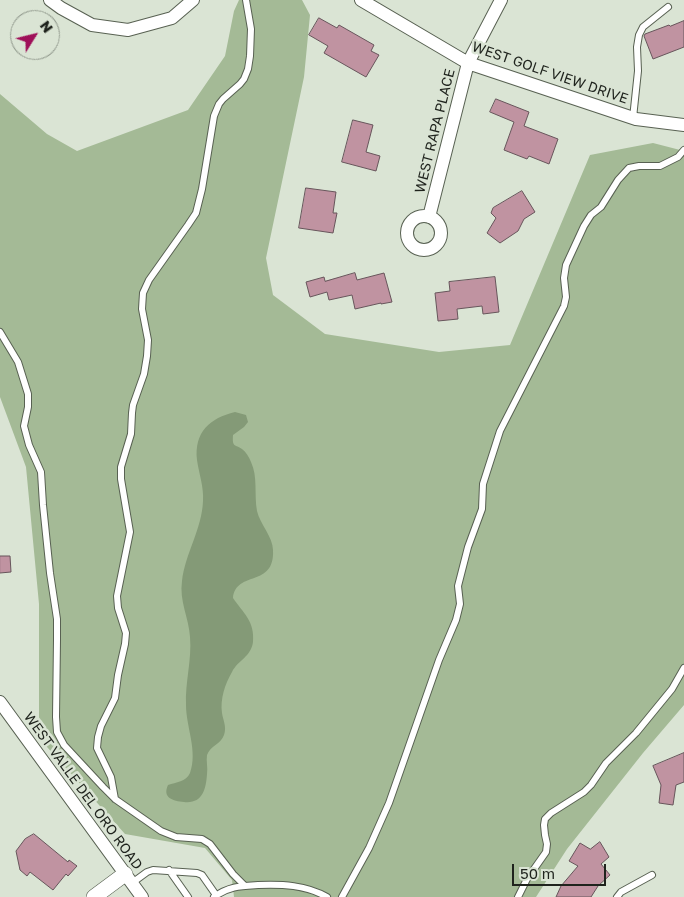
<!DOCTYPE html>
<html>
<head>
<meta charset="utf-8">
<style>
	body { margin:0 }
	#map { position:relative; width:684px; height:897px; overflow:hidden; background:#dae4d4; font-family:"Golos Text",sans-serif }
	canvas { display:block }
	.north { position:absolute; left:10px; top:10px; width:50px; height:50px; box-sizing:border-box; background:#dae4d4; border:1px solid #8f978b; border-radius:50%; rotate:54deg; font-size:14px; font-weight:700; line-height:20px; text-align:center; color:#1f231d }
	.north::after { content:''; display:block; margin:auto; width:18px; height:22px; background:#9f1059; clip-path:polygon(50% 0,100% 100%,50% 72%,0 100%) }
	.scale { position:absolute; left:512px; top:864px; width:94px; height:22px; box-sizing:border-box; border:2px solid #1f231d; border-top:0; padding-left:6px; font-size:15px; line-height:18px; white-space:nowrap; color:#1f231d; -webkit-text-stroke:4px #dae4d4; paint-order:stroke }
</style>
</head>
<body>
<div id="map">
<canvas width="684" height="897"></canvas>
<div class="north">N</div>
<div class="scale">50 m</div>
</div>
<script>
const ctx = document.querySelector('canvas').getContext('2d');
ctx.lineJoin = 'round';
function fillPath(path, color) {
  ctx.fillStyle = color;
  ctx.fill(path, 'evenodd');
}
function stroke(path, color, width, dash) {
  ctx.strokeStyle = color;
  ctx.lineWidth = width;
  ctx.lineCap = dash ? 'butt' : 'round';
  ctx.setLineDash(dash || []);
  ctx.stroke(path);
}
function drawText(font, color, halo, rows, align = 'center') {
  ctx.font = font + ' "Golos Text",sans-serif';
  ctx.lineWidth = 5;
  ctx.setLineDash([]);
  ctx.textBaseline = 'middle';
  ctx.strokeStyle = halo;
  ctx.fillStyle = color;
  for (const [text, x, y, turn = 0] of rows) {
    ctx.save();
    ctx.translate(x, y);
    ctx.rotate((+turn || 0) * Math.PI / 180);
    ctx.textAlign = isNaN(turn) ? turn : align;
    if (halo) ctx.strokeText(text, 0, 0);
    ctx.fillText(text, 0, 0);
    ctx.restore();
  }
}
const green = new Path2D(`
	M 239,0 L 302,0 L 310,15 L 304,77 L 266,258 L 273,295 L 325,334 L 439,352 L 510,345 L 590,155 L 653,143 L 684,151 L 684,705 L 643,753 L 567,849 L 536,897 L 234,897 L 232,880 L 205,848 L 125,834 L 39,738 L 39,604 L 26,467 L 0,397 L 0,94 L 47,134 L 77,151 L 188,110 L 225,56 L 234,11 Z`);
const water = new Path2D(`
	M 235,412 L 246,415 L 248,422 L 244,427 L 233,435 C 232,448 235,444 242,449 C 246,452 249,457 251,462 C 258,477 254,494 257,511 C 260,524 273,537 273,550 C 275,588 236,570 233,598 C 243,613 255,621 253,642 C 251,657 238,660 232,672 C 225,684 220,699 222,713 C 223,720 227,727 224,735 C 221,744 210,746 207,755 C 206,761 208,768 207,774 C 206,790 202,804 184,802 C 173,801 162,798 168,785 C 176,782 186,782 190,773 C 198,751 186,727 186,705 C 185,682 192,660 190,637 C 189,618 179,601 182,581 C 185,554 202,529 203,501 C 204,487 199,474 197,460 C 194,432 210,418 235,412 Z`);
const building = new Path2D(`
	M 319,18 L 337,28 L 339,25 L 374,45 L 371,51 L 379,55 L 366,77 L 324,53 L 328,46 L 309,35 Z
	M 684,21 L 684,47 L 653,59 L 644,36 L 645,34 L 669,25 L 670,26 Z
	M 496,99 L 529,112 L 524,126 L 558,139 L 549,164 L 529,156 L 527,159 L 504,150 L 514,122 L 490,112 Z
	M 353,120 L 373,125 L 366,152 L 380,156 L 376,171 L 342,162 Z
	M 306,188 L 336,192 L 333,213 L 337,213 L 333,233 L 299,228 Z
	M 522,191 L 535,212 L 524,219 L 518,231 L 500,243 L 487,233 L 496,218 L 491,213 L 493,208 Z
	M 355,273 L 357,280 L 384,273 L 392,302 L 381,304 L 381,303 L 355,309 L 352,295 L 329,300 L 327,292 L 310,297 L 306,282 L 324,277 L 325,281 Z
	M 495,277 L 499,312 L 483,314 L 482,306 L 457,309 L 458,319 L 438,321 L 435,293 L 450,291 L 449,282 Z
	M 0,556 L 10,556 L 11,572 L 0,573 Z
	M 684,753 L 684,782 L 676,785 L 673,805 L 659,803 L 661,785 L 653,766 Z
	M 34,834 L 68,862 L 69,860 L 77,866 L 68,876 L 66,874 L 53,890 L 30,872 L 27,876 L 20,870 L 16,851 L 25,839 Z
	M 600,842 L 609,857 L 601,864 L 610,875 L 598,886 L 591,897 L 556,897 L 561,886 L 578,866 L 569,861 L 580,843 L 590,849 Z`);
const service = new Path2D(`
	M 633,118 L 638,71 L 637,47 L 639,35 L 643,27 L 668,7
	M 0,332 L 18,362 L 28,394 L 28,407 L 24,426 L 29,445 L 41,472 L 43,505 L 50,573 L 57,619 L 57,640 L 56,717 L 57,732 L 64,745 L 103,787 L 115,799 L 161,831 L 176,837 L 202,839 L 210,844 L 233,874 L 244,885
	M 115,799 L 111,777 L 97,748 L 98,737 L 101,726 L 115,698 L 118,675 L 125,644 L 126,633 L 118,608 L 117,596 L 130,532 L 121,479 L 121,467 L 131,434 L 132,413 L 133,405 L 144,374 L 147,356 L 148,340 L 142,309 L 143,293 L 149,280 L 188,225 L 196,213 L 202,189 L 214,116 L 219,104 L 223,99 L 240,84 L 244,79 L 248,69 L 250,56 L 251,29 L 246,0
	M 169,870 L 188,897
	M 132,883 L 147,872 L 153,870 L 197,873 L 202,875 L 216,895
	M 214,897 C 229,886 241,886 258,885 C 282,884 306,885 327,897
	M 342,897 L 369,848 L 389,803 L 439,660 L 456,620 L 460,604 L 458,586 L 468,547 L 482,509 L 483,484 L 500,431 L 564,306 L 566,297 L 564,278 L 566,265 L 584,226 L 591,215 L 601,207 L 618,180 L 629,168 L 639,166 L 660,166 L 678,157 L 684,150
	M 518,897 L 527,879 L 546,852 L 547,844 L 545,835 L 544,825 L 545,819 L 551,813 L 584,792 L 591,785 L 606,763 L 636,733 L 672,689 L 684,668
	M 617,897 L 621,892 L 652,875`);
const minor = new Path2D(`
	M 50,0 L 61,8 L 92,25 L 128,30 L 172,18 L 193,0
	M 361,0 L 468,63 L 636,119 L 684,125
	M407 233a17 17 0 1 1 34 0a17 17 0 1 1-34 0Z
	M 429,217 L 468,63 L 501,0
	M 0,702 L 142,897`);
const tertiary = new Path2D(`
	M 94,897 L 125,874`);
const streetNames = [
	["WEST GOLF VIEW DRIVE",550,73,19],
	["WEST RAPA PLACE",435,131,-76],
	["WEST VALLE DEL ORO ROAD",83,791,54]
];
fillPath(green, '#a4ba96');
fillPath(water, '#849a77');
fillPath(building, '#c093a1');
stroke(building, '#67555b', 1);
stroke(service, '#586152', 8);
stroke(minor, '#586152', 14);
stroke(tertiary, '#586152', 16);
stroke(service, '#fff', 6);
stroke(minor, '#fff', 12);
stroke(tertiary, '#fff', 15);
drawText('14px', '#1f231d', '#dae4d4', streetNames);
</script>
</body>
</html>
